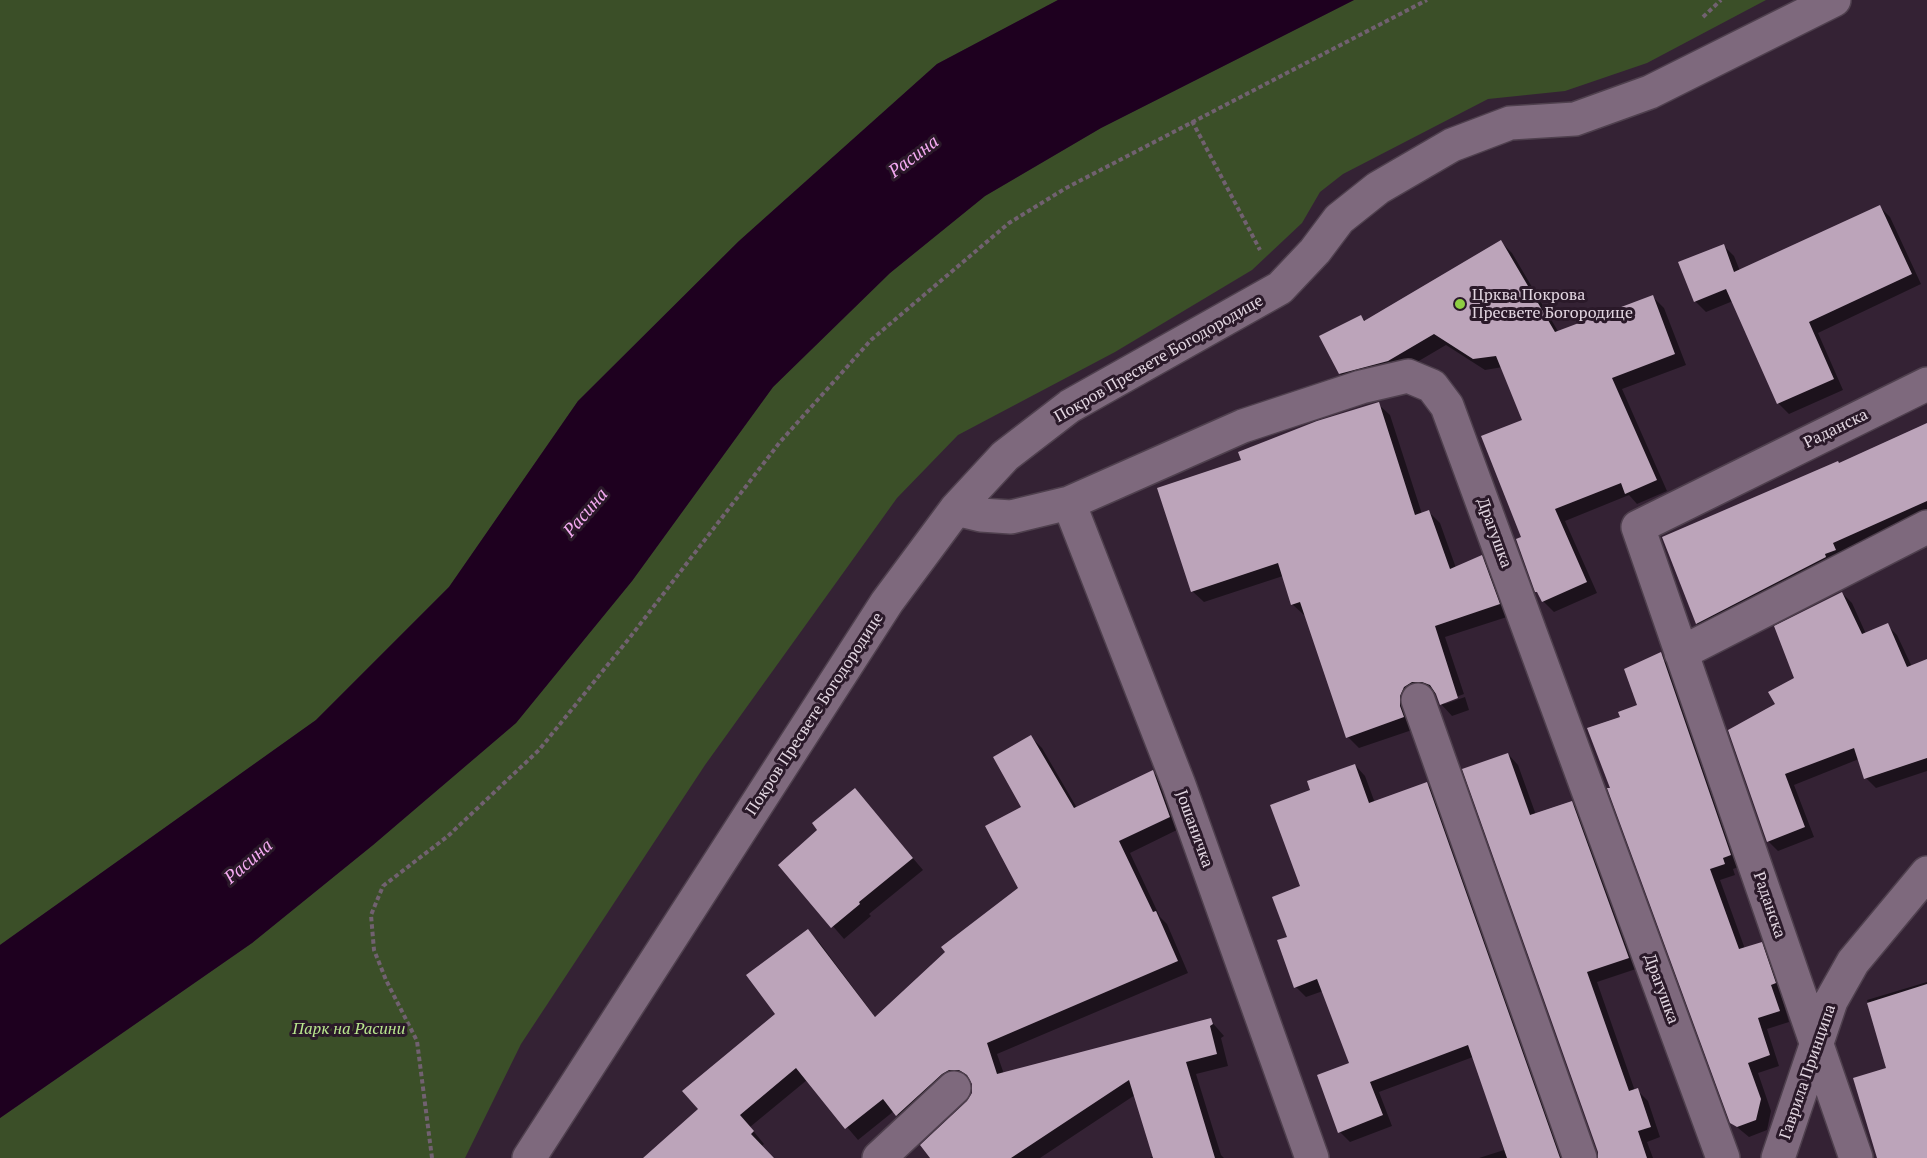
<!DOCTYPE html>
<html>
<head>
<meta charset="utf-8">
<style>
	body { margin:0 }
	canvas { display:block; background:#342234 }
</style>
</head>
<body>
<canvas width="1927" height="1158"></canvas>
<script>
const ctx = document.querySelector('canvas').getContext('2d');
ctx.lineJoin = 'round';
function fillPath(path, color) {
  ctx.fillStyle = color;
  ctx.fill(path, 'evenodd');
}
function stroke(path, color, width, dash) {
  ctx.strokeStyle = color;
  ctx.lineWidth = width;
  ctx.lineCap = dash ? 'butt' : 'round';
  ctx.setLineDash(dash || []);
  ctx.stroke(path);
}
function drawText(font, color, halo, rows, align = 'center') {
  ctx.font = font + ' "PT Serif",serif';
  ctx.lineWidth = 6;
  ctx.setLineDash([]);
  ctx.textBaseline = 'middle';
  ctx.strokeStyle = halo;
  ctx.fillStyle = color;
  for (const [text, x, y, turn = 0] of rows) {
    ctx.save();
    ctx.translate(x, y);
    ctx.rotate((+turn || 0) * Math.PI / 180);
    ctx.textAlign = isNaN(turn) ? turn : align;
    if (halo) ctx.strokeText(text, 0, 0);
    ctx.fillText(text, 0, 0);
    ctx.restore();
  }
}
const green = new Path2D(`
	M 0,0 L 1058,0 L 937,64 L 739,241 L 578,401 L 449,587 L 316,720 L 0,945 Z
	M 1354,0 L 1766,0 L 1647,63 L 1565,91 L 1488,99 L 1343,174 L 1320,192 L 1302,223 L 1252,270 L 1115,352 L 958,435 L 897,498 L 705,765 L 521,1044 L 465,1158 L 0,1158 L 0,1118 L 252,943 L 373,845 L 516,723 L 632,581 L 773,387 L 890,273 L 985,196 L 1101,128 Z`);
const water = new Path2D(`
	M 1058,0 L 1354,0 L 1101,128 L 985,196 L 890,273 L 773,387 L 632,581 L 516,723 L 373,845 L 252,943 L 0,1118 L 0,945 L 316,720 L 449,587 L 578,401 L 739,241 L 937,64 Z`);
const shadow = new Path2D(`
	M 1879,206 L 1890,217 L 1921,284 L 1818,333 L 1843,390 L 1789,414 L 1778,403 L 1733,301 L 1706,312 L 1695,301 L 1723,245 L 1734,256 L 1740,271 Z
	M 1501,242 L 1512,253 L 1559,333 L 1653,297 L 1664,308 L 1686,365 L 1622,389 L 1667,491 L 1637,504 L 1629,495 L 1565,521 L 1597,593 L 1554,612 L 1543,601 L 1524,421 L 1503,367 L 1485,370 L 1446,345 L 1400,372 L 1352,385 L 1340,374 L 1361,317 L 1366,321 Z
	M 1378,404 L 1390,415 L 1422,514 L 1429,512 L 1440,523 L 1456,568 L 1481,557 L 1493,568 L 1510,616 L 1445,637 L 1464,694 L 1443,702 L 1445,704 L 1465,697 L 1469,710 L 1452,716 L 1441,704 L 1437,694 L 1424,693 L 1415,729 L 1359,748 L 1348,737 L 1306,615 L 1304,615 L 1292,604 L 1283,576 L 1204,602 L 1192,591 L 1243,461 Z
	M 1927,424 L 1927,519 L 1708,634 L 1697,624 L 1664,537 L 1840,465 Z
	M 1842,593 L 1852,603 L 1866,634 L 1887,625 L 1897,635 L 1912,667 L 1927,660 L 1927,771 L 1876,788 L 1866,778 L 1859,759 L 1794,785 L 1814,837 L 1778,851 L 1768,841 L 1777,704 L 1796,679 Z
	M 1661,654 L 1672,665 L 1741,866 L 1733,869 L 1735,875 L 1720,880 L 1745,949 L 1761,944 L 1772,954 L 1785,994 L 1781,995 L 1789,1022 L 1767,1029 L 1779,1066 L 1758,1073 L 1771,1111 L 1767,1130 L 1749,1137 L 1732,1123 L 1612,788 L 1622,717 L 1639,706 Z
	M 1031,737 L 1042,748 L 1077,808 L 1153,772 L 1164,783 L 1181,828 L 1130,853 L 1160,917 L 1167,924 L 1188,973 L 997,1054 L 1004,1074 L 1210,1020 L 1224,1036 L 1221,1038 L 1228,1066 L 1196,1074 L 1221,1155 L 1224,1158 L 1150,1158 L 1154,1156 L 1135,1095 L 1040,1158 L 932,1158 L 974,1093 L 973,1081 L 961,1081 L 909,1126 L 894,1111 L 858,1140 L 807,1080 L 750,1127 L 764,1144 L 747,1158 L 733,1158 L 694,1115 L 777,1014 L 808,931 L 819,942 L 876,1018 L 1020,888 L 1023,807 Z
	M 1508,754 L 1518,765 L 1536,815 L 1571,802 L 1582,813 L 1639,968 L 1597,982 L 1635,1091 L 1637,1090 L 1648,1101 L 1660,1137 L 1647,1142 L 1653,1158 L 1600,1158 Z
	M 1355,765 L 1365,776 L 1375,803 L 1427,784 L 1437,794 L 1566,1158 L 1479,1158 L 1504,1150 L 1473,1057 L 1379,1092 L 1392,1126 L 1350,1142 L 1340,1132 L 1351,1064 L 1323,991 L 1306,997 L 1296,987 L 1288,937 L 1302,887 L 1312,790 Z
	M 855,790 L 923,870 L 869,914 L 871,916 L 844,939 L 780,865 L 820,831 Z
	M 1927,982 L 1927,1158 L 1879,1158 L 1887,1069 L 1867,1000 Z`);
const building = new Path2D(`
	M 1880,205 L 1912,274 L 1809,322 L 1834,379 L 1777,404 L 1726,289 L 1694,302 L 1678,262 L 1724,244 L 1734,272 Z
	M 1501,240 L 1555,332 L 1653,295 L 1675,354 L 1612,378 L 1657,480 L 1625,494 L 1621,483 L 1555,509 L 1587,582 L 1542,602 L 1537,592 L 1535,592 L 1516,539 L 1521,537 L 1481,436 L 1522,420 L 1496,356 L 1473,359 L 1434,334 L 1388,361 L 1339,374 L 1319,336 L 1361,315 L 1364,321 Z
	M 1379,402 L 1415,515 L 1429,510 L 1450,569 L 1482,555 L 1500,604 L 1435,626 L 1458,698 L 1440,705 L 1436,694 L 1430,685 L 1422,682 L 1412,682 L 1404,687 L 1400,696 L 1400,706 L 1404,717 L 1346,738 L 1300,602 L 1291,605 L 1278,563 L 1191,592 L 1157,488 L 1241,460 L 1238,452 L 1317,421 Z
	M 1927,423 L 1927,501 L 1833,543 L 1836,550 L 1825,554 L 1826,557 L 1696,624 L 1662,537 L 1838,461 L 1839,463 Z
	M 1842,592 L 1862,634 L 1888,623 L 1907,667 L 1927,659 L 1927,758 L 1864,779 L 1854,748 L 1785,774 L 1805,827 L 1767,842 L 1728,730 L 1775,704 L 1768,692 L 1794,678 L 1774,626 Z
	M 1661,652 L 1731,855 L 1723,858 L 1725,864 L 1710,869 L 1739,949 L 1762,942 L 1776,983 L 1771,985 L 1780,1011 L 1758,1018 L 1770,1055 L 1748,1063 L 1761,1099 L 1756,1120 L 1737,1127 L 1730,1123 L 1607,788 L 1610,788 L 1587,728 L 1620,717 L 1618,712 L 1637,705 L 1624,669 Z
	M 1031,735 L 1074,808 L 1153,770 L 1170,817 L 1119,841 L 1153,912 L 1156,911 L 1178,961 L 987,1043 L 997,1074 L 1211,1018 L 1213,1024 L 1210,1026 L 1217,1054 L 1186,1062 L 1215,1158 L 1153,1158 L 1129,1080 L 1011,1158 L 930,1158 L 920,1145 L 967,1101 L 972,1093 L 972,1084 L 967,1075 L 959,1070 L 949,1070 L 942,1074 L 896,1116 L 883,1099 L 845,1129 L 796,1068 L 740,1115 L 754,1131 L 751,1134 L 774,1158 L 643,1158 L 698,1109 L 682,1091 L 775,1014 L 746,975 L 808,929 L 875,1017 L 945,952 L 941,947 L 1018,888 L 985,826 L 1021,807 L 993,757 Z
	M 1508,753 L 1530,815 L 1572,801 L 1629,958 L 1587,972 L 1629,1091 L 1638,1088 L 1651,1127 L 1638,1131 L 1647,1158 L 1598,1158 L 1598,1152 L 1462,769 Z
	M 1355,764 L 1369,803 L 1427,782 L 1560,1158 L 1507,1158 L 1468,1045 L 1370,1082 L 1383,1115 L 1338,1133 L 1317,1075 L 1349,1063 L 1317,979 L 1294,988 L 1277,940 L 1287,937 L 1272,897 L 1300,886 L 1270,805 L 1310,790 L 1307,781 Z
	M 855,788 L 913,858 L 859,902 L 860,904 L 831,928 L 778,865 L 817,830 L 812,823 Z
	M 1927,984 L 1927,1158 L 1877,1158 L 1853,1078 L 1886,1068 L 1867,1003 Z`);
const path = new Path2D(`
	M 1703,17 L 1721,0
	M 1192,121 L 1260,250
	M 432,1158 L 417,1041 L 386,980 L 374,950 L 371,915 L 383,886 L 448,836 L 539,750 L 631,636 L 780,442 L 871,340 L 1009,223 L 1066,188 L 1427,0`);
const street = new Path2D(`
	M 1069,503 L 1179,785 L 1312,1158
	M 956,509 L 981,515 L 1011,517 L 1069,503 L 1243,426 L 1361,387 L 1408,376 L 1432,386 L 1447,406 L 1723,1158
	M 1681,653 L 1927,527
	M 1418,700 L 1580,1158
	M 529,1158 L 887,602 L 956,509 L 1005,456 L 1070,406 L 1280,288 L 1315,251 L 1339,219 L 1378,188 L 1452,145 L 1510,123 L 1575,119 L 1650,92 L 1834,0
	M 879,1158 L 954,1088
	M 1778,1158 L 1831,1001 L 1853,962 L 1927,873
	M 1856,1158 L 1638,527 L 1927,384`);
const markers = [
	[1460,304,6,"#8ece43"]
];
const poiNames = [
	["Црква Покрова",1472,295],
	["Пресвете Богородице",1472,313]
];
const streetNames = [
	["Покров Пресвете Богодородице",1159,359,-30],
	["Раданска",1836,429,-26],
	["Драгушка",1494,533,70],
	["Покров Пресвете Богодородице",815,714,-57],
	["Јошаничка",1194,829,70],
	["Раданска",1769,905,71],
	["Драгушка",1661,989,70],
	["Гаврила Принципа",1808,1072,-71]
];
const parkNames = [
	["Парк на Расини",349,1029]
];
const waterNames = [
	["Расина",914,157,-37],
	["Расина",586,513,-49],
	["Расина",249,862,-41]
];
fillPath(green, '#3b4f28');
fillPath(water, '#1e001f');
fillPath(shadow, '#0007');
fillPath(building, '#bca4ba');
stroke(street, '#4f404e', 36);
stroke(path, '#716170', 4, [4.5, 3]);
stroke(street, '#7e697d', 33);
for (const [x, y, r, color] of markers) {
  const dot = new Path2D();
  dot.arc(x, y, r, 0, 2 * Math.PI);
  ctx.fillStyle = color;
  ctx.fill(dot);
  stroke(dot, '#2a1929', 2);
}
drawText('16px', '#e2d6e1', '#2a1929', poiNames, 'left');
drawText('16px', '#e2d6e1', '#2a1929', streetNames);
drawText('italic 16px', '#b9e78e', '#2a1929', parkNames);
drawText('italic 18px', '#f4aaf1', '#2a1929', waterNames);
</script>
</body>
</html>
